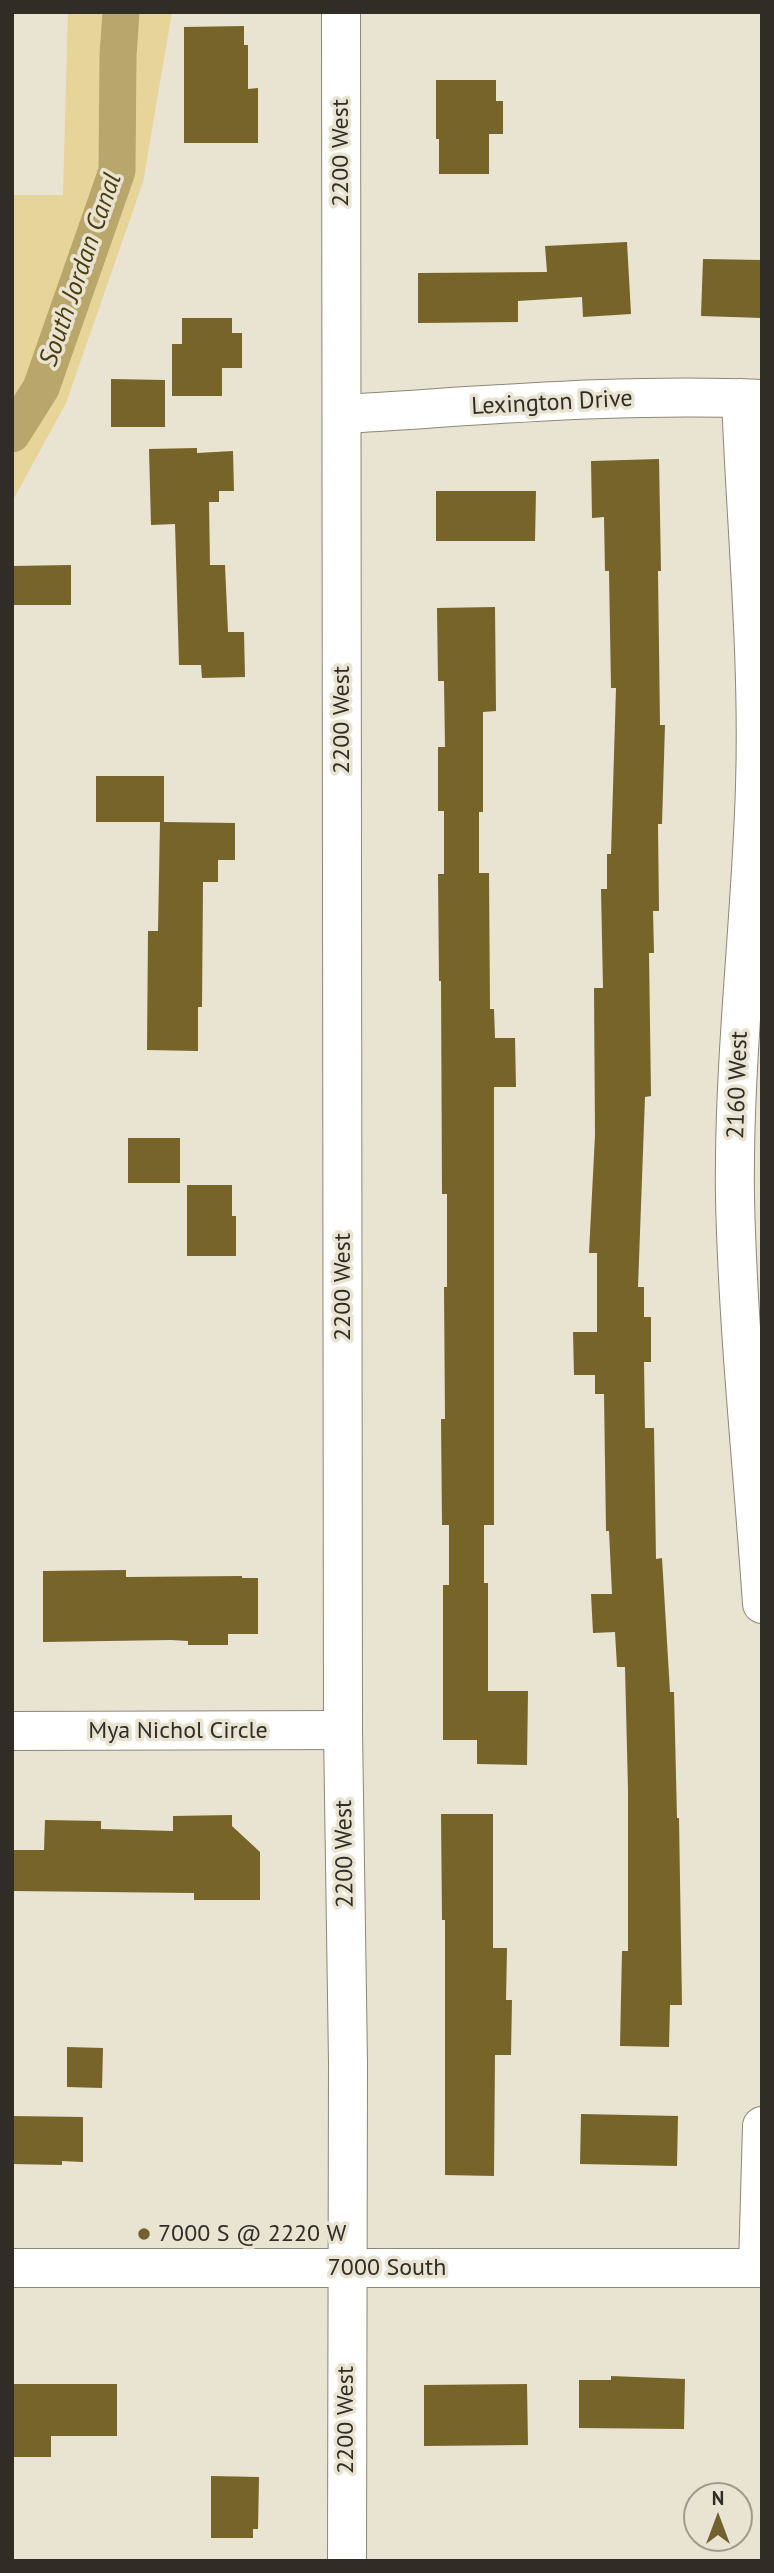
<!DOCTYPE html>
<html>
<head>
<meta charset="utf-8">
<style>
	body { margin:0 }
	#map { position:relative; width:774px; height:2573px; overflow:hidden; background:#e9e3d2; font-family:"PT Sans",sans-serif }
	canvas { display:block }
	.frame { position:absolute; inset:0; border:14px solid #2f2d26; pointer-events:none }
	.north { position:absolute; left:683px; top:2482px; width:70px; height:70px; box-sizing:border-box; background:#e9e3d2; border:2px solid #9f9a8d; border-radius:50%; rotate:0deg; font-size:19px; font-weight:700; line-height:28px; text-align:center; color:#2f2d26 }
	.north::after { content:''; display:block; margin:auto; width:24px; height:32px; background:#71612e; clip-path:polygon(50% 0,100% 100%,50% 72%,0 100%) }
</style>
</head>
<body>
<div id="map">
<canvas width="774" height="2573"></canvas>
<div class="frame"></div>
<div class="north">N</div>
</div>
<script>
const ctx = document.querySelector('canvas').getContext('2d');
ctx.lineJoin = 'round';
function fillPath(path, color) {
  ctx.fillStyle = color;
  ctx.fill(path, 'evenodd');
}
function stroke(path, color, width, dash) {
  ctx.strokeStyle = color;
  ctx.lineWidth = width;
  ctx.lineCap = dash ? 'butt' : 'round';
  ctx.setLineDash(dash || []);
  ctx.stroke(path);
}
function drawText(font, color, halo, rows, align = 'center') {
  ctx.font = font + ' "PT Sans",sans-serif';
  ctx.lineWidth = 7;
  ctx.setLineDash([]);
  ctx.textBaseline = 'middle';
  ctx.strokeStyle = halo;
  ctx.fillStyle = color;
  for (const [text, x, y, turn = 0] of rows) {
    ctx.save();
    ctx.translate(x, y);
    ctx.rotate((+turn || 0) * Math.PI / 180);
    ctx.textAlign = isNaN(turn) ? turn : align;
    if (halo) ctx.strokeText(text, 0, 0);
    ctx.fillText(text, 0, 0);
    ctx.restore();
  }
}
const green = new Path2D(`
	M 68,12 L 172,12 L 143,182 L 66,403 L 12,502 L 12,195 L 63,195 Z`);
const canal = new Path2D(`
	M 12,434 L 41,388 L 117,171 L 118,56 L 121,12`);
const building = new Path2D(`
	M 244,26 L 244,45 L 248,45 L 248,89 L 258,88 L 258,143 L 184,143 L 184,27 Z
	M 436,80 L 496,80 L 496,101 L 503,101 L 503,134 L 489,134 L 489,174 L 439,174 L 439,139 L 436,139 Z
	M 627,242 L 631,314 L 583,317 L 582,297 L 518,301 L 518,322 L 418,323 L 418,273 L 547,272 L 545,246 Z
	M 703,259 L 762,260 L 762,318 L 701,316 Z
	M 182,318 L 232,318 L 232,333 L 242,333 L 242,368 L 222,368 L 222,396 L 172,396 L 172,344 L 182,344 Z
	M 111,379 L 165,380 L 165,427 L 111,427 Z
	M 197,448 L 197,453 L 233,451 L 234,491 L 219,491 L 219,502 L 209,502 L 210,565 L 225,565 L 228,632 L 244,632 L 245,677 L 202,678 L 201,665 L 179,665 L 175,524 L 151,525 L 149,449 Z
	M 659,459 L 661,571 L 658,571 L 660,725 L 665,725 L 662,824 L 658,824 L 659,911 L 653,911 L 654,953 L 649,953 L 651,1096 L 645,1097 L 638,1287 L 644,1287 L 644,1317 L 651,1317 L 651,1362 L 644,1362 L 645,1428 L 654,1428 L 656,1559 L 662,1558 L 670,1692 L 674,1692 L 677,1818 L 679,1818 L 682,2005 L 670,2005 L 669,2047 L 620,2046 L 622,1951 L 628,1951 L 628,1790 L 625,1667 L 617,1667 L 615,1632 L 593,1633 L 591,1594 L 612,1594 L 609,1531 L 606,1531 L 604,1394 L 595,1394 L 595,1375 L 574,1375 L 573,1332 L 597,1332 L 597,1253 L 589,1253 L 595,1135 L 594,988 L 603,988 L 601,889 L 607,889 L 607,854 L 611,854 L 616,688 L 611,688 L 609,571 L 605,571 L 604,517 L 592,518 L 591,461 Z
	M 436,491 L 536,491 L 535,541 L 436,541 Z
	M 71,565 L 71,605 L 12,605 L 12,566 Z
	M 495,607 L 496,711 L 483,712 L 483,812 L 479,812 L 479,873 L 489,873 L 490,1009 L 494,1009 L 495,1038 L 515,1038 L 516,1087 L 494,1087 L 494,1525 L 484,1525 L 484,1583 L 488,1583 L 488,1691 L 528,1691 L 527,1765 L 477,1764 L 477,1740 L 443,1740 L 443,1585 L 449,1585 L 449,1525 L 442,1525 L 441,1419 L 445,1419 L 444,1287 L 447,1287 L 447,1194 L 442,1194 L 441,981 L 439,981 L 438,874 L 444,874 L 444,811 L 438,811 L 438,747 L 445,747 L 444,681 L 438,681 L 437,608 Z
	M 96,776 L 164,776 L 164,822 L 235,823 L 235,860 L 218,860 L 218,882 L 203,882 L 202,1007 L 198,1007 L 198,1051 L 147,1050 L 148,931 L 158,931 L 160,822 L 96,822 Z
	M 128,1138 L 180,1138 L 180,1183 L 128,1183 Z
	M 187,1185 L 232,1185 L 232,1216 L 236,1216 L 236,1256 L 187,1256 Z
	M 126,1570 L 126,1577 L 242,1576 L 242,1578 L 258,1578 L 258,1634 L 228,1634 L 228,1645 L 188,1645 L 188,1641 L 171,1640 L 43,1642 L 43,1571 Z
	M 441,1814 L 493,1814 L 493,1948 L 507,1948 L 506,2000 L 512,2000 L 511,2055 L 495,2055 L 494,2176 L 445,2175 L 445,1920 L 442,1920 Z
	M 232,1815 L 232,1826 L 260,1852 L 260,1900 L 194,1900 L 194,1893 L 12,1891 L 12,1850 L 44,1850 L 45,1820 L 101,1821 L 101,1829 L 173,1831 L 173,1816 Z
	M 67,2047 L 103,2048 L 102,2088 L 67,2087 Z
	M 581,2114 L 678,2116 L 677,2166 L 580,2164 Z
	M 12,2116 L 83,2117 L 83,2162 L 62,2161 L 62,2165 L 12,2164 Z
	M 611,2376 L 685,2379 L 684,2429 L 579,2428 L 579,2380 L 611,2380 Z
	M 12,2384 L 117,2384 L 117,2436 L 51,2436 L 51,2457 L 12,2457 Z
	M 527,2384 L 528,2445 L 424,2446 L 424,2385 Z
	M 211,2476 L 259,2477 L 258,2529 L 253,2529 L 253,2538 L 211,2538 Z`);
const minor = new Path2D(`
	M 741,398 C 746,527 759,657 755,786 C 751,924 733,1060 735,1198 C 738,1334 753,1469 762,1604
	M 342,414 C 481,406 622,393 762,399
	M 12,1731 L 343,1730
	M 758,2268 L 762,2126`);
const tertiary = new Path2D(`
	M 341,12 L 343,1730 L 348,2063 L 347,2561`);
const secondary = new Path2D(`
	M 12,2268 L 762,2268`);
const markers = [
	[144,2234,7,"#71612e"]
];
const streetNames = [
	["2200 West",341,153,-90],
	["Lexington Drive",552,403,-3],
	["2200 West",342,720,-90],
	["2160 West",738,1085,-88],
	["2200 West",343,1287,-90],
	["Mya Nichol Circle",178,1731],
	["2200 West",345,1854,-91],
	["7000 South",387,2268],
	["2200 West",346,2420,-90]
];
const poiNames = [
	["7000 S @ 2220 W",158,2234]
];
const waterNames = [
	["South Jordan Canal",81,270,-71]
];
fillPath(green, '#e7d499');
stroke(canal, '#b9a66a', 37);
fillPath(building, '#776429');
stroke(minor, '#8d8777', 40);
stroke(tertiary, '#8d8777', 40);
stroke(secondary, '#8d8777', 40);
stroke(minor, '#fff', 38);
stroke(tertiary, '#fff', 38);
stroke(secondary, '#fff', 38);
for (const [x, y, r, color] of markers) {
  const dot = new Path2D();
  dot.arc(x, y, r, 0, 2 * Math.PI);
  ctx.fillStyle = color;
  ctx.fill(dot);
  stroke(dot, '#e9e3d2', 2.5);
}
drawText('24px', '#2f2d26', '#e9e3d2', streetNames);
drawText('24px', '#2f2d26', '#e9e3d2', poiNames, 'left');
drawText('italic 26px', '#4b3d0c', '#e9e3d2', waterNames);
</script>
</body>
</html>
